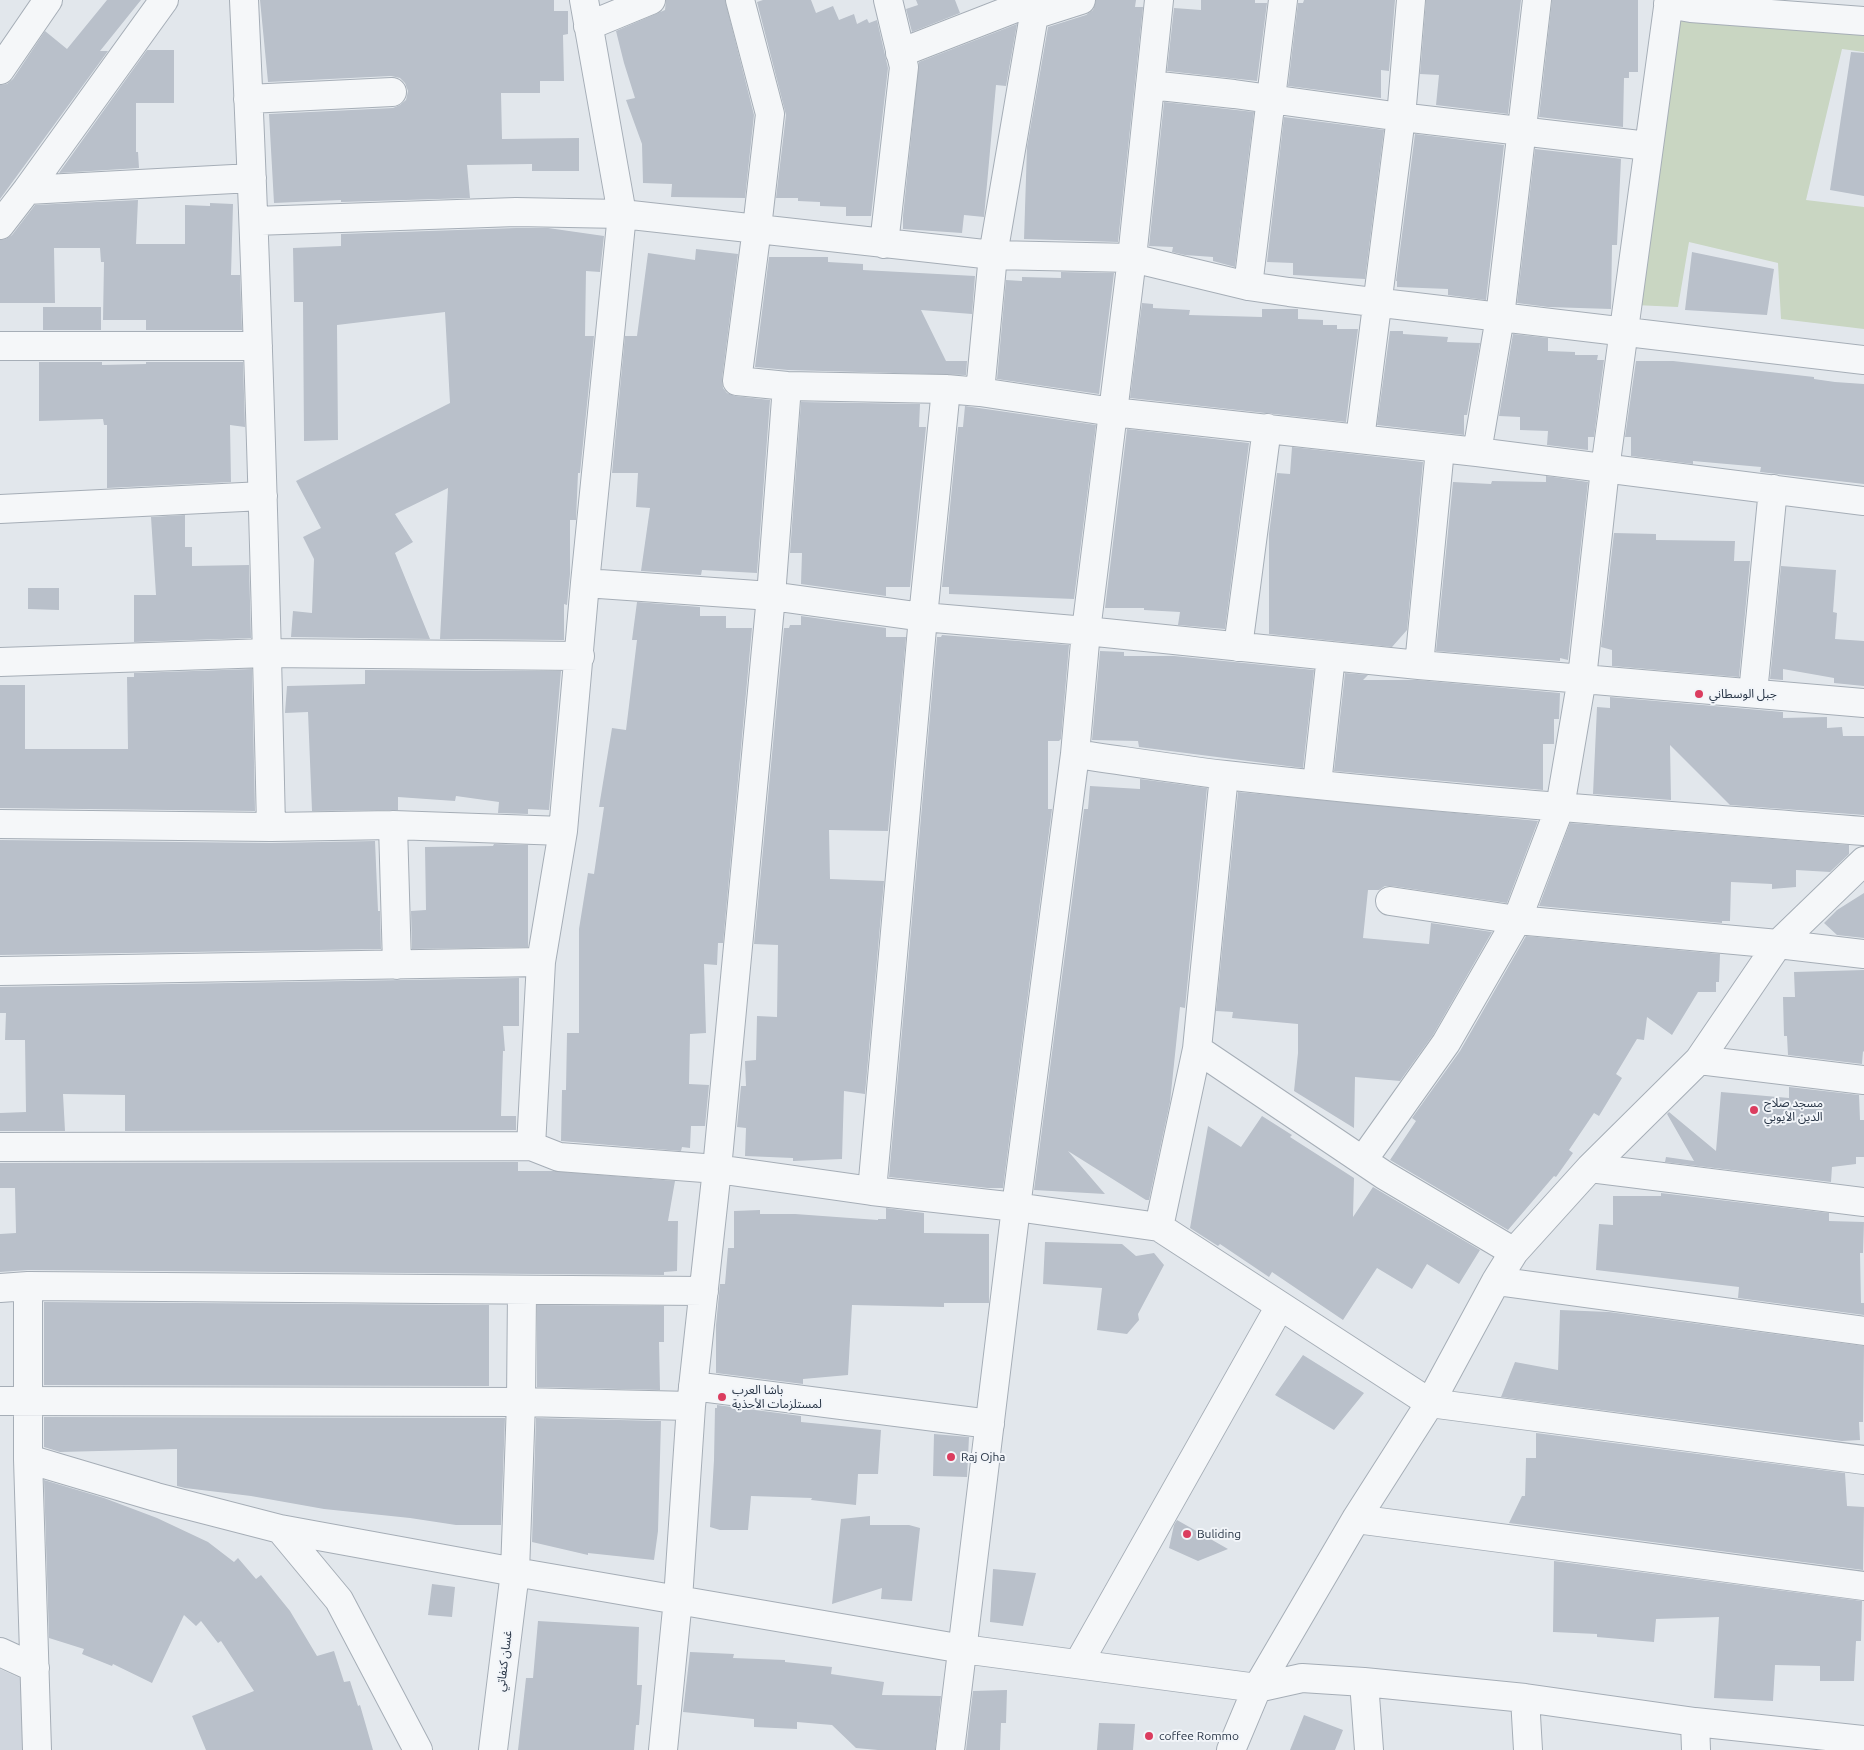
<!DOCTYPE html>
<html>
<head>
<meta charset="utf-8">
<style>
	body { margin:0 }
	canvas { display:block; background:#e2e7ec }
</style>
</head>
<body>
<canvas width="1864" height="1750"></canvas>
<script>
const ctx = document.querySelector('canvas').getContext('2d');
ctx.lineJoin = 'round';
function fillPath(path, color) {
  ctx.fillStyle = color;
  ctx.fill(path, 'evenodd');
}
function stroke(path, color, width, dash) {
  ctx.strokeStyle = color;
  ctx.lineWidth = width;
  ctx.lineCap = dash ? 'butt' : 'round';
  ctx.setLineDash(dash || []);
  ctx.stroke(path);
}
function drawText(font, color, halo, rows, align = 'center') {
  ctx.font = font + ' Ubuntu,"Noto Sans Arabic",sans-serif';
  ctx.lineWidth = 4;
  ctx.setLineDash([]);
  ctx.textBaseline = 'middle';
  ctx.strokeStyle = halo;
  ctx.fillStyle = color;
  for (const [text, x, y, turn = 0] of rows) {
    ctx.save();
    ctx.translate(x, y);
    ctx.rotate((+turn || 0) * Math.PI / 180);
    ctx.textAlign = isNaN(turn) ? turn : align;
    if (halo) ctx.strokeText(text, 0, 0);
    ctx.fillText(text, 0, 0);
    ctx.restore();
  }
}
const built = new Path2D(`
	M 0,1669 L 22,1679 L 23,1750 L 0,1750 Z`);
const green = new Path2D(`
	M 1676,7 L 1864,31 L 1864,52 L 1842,49 L 1806,200 L 1864,207 L 1864,329 L 1781,319 L 1778,263 L 1689,242 L 1678,307 L 1635,305 Z`);
const building = new Path2D(`
	M 107,0 L 141,0 L 100,51 L 108,51 L 0,199 L 0,85 L 7,84 L 13,79 L 45,31 L 67,49 Z
	M 260,0 L 554,0 L 554,11 L 568,11 L 568,34 L 563,35 L 564,81 L 540,81 L 540,93 L 501,93 L 502,139 L 579,138 L 579,171 L 532,171 L 532,164 L 467,165 L 470,198 L 341,202 L 341,200 L 274,203 L 269,114 L 393,108 L 400,105 L 406,100 L 408,91 L 405,83 L 400,78 L 391,76 L 268,82 Z
	M 666,0 L 725,0 L 754,115 L 745,198 L 671,197 L 672,184 L 643,183 L 642,144 L 626,100 L 635,98 L 624,63 L 616,31 L 665,10 Z
	M 763,0 L 811,0 L 816,13 L 833,6 L 839,20 L 854,14 L 857,24 L 867,19 L 869,23 L 877,20 L 888,68 L 871,216 L 846,216 L 846,207 L 820,206 L 820,202 L 798,201 L 798,198 L 776,198 L 786,115 L 757,2 Z
	M 916,0 L 955,0 L 960,13 L 912,32 L 906,9 L 918,5 Z
	M 1096,0 L 1136,0 L 1135,7 L 1143,7 L 1118,242 L 1024,239 L 1027,147 L 1048,27 L 1086,15 L 1093,10 Z
	M 1201,0 L 1255,0 L 1255,3 L 1267,3 L 1257,81 L 1167,71 L 1174,8 L 1201,10 Z
	M 1304,0 L 1395,0 L 1389,71 L 1381,70 L 1381,98 L 1288,86 L 1298,3 L 1303,3 Z
	M 1426,0 L 1521,0 L 1508,114 L 1436,105 L 1439,75 L 1420,74 Z
	M 1552,0 L 1638,0 L 1638,72 L 1629,72 L 1629,78 L 1624,78 L 1623,127 L 1539,117 Z
	M 1017,24 L 1006,86 L 996,85 L 984,217 L 964,215 L 962,233 L 903,229 L 903,216 L 919,62 Z
	M 147,50 L 174,50 L 174,103 L 136,103 L 136,152 L 138,152 L 139,168 L 59,173 Z
	M 1851,52 L 1864,53 L 1864,196 L 1830,190 Z
	M 1164,102 L 1254,112 L 1235,267 L 1213,261 L 1213,257 L 1185,255 L 1172,252 L 1173,247 L 1149,246 Z
	M 1284,117 L 1384,130 L 1365,279 L 1293,275 L 1293,263 L 1267,262 Z
	M 1415,134 L 1504,145 L 1486,300 L 1448,295 L 1448,289 L 1397,287 L 1397,281 L 1396,281 Z
	M 1535,149 L 1623,159 L 1621,159 L 1617,245 L 1612,245 L 1611,309 L 1548,307 L 1517,303 Z
	M 138,200 L 136,244 L 185,244 L 185,205 L 210,206 L 210,203 L 233,204 L 231,275 L 240,275 L 242,330 L 146,330 L 146,320 L 103,320 L 104,262 L 101,262 L 100,248 L 54,248 L 55,303 L 0,303 L 0,240 L 6,239 L 12,235 L 35,205 Z
	M 516,228 L 548,228 L 604,236 L 600,272 L 586,271 L 585,336 L 594,336 L 580,473 L 578,473 L 576,520 L 570,520 L 570,574 L 567,605 L 564,604 L 564,640 L 440,639 L 448,488 L 395,514 L 413,542 L 395,553 L 430,639 L 291,637 L 293,611 L 312,613 L 314,559 L 303,537 L 321,528 L 296,481 L 450,403 L 445,312 L 337,325 L 338,440 L 304,441 L 303,302 L 294,302 L 293,248 L 341,246 L 341,234 Z
	M 696,249 L 738,254 L 722,379 L 723,388 L 727,393 L 735,396 L 770,400 L 757,573 L 702,570 L 701,575 L 641,571 L 650,508 L 636,507 L 638,473 L 612,473 L 625,336 L 637,336 L 648,253 L 695,260 Z
	M 1692,252 L 1774,269 L 1767,315 L 1685,310 Z
	M 769,257 L 828,257 L 828,262 L 863,264 L 863,270 L 975,276 L 972,314 L 921,310 L 946,361 L 967,361 L 966,375 L 788,370 L 755,367 Z
	M 1061,272 L 1114,273 L 1099,394 L 997,379 L 1006,280 L 1022,281 L 1022,277 L 1061,278 Z
	M 1142,303 L 1153,304 L 1153,308 L 1190,310 L 1189,315 L 1262,317 L 1262,309 L 1298,309 L 1298,319 L 1323,320 L 1323,325 L 1337,325 L 1337,329 L 1358,329 L 1346,422 L 1130,398 Z
	M 43,307 L 101,307 L 101,330 L 43,330 Z
	M 1390,331 L 1403,331 L 1403,334 L 1448,337 L 1447,342 L 1480,343 L 1467,415 L 1464,415 L 1464,435 L 1377,425 Z
	M 1513,334 L 1548,338 L 1548,351 L 1575,352 L 1575,355 L 1598,355 L 1597,360 L 1604,360 L 1594,437 L 1588,437 L 1588,450 L 1547,445 L 1548,431 L 1520,430 L 1520,417 L 1499,416 Z
	M 1636,361 L 1673,361 L 1814,377 L 1814,379 L 1835,382 L 1864,384 L 1864,484 L 1760,472 L 1761,467 L 1693,461 L 1693,464 L 1631,456 L 1631,437 L 1625,437 Z
	M 39,362 L 102,362 L 102,365 L 146,364 L 146,362 L 243,362 L 245,427 L 230,425 L 231,482 L 107,488 L 107,425 L 104,425 L 103,419 L 39,421 Z
	M 801,402 L 920,404 L 919,427 L 926,427 L 910,587 L 886,587 L 886,596 L 801,584 L 802,553 L 790,553 Z
	M 965,406 L 1096,425 L 1074,599 L 949,594 L 949,587 L 942,587 L 958,427 L 963,427 Z
	M 1127,429 L 1249,443 L 1225,629 L 1178,625 L 1180,612 L 1144,610 L 1144,608 L 1105,608 Z
	M 1292,447 L 1423,462 L 1407,630 L 1392,647 L 1269,634 L 1269,534 L 1277,473 L 1290,474 Z
	M 1546,476 L 1588,482 L 1568,660 L 1560,658 L 1560,661 L 1436,651 L 1453,482 L 1491,484 L 1492,481 L 1546,482 Z
	M 185,515 L 185,547 L 192,547 L 192,566 L 249,565 L 251,638 L 134,642 L 134,595 L 156,595 L 151,517 Z
	M 1614,533 L 1656,534 L 1656,540 L 1735,541 L 1734,561 L 1750,561 L 1739,677 L 1612,666 L 1612,650 L 1601,647 Z
	M 1781,566 L 1836,570 L 1833,612 L 1837,613 L 1835,639 L 1864,641 L 1864,686 L 1834,683 L 1834,678 L 1783,669 L 1783,680 L 1770,679 Z
	M 28,588 L 59,588 L 59,610 L 28,609 Z
	M 637,602 L 700,607 L 700,616 L 726,616 L 726,628 L 752,628 L 723,943 L 718,943 L 717,965 L 704,964 L 706,1033 L 690,1034 L 689,1084 L 709,1085 L 705,1126 L 691,1126 L 690,1148 L 682,1147 L 681,1151 L 561,1141 L 562,1090 L 566,1090 L 567,1033 L 579,1033 L 579,929 L 588,873 L 594,874 L 604,807 L 599,807 L 612,728 L 626,730 L 637,640 L 632,640 Z
	M 801,616 L 886,628 L 886,637 L 906,637 L 888,831 L 829,830 L 830,879 L 884,881 L 865,1094 L 844,1091 L 842,1159 L 793,1161 L 793,1158 L 745,1156 L 746,1128 L 737,1127 L 741,1086 L 746,1086 L 745,1061 L 756,1060 L 757,1016 L 777,1017 L 778,945 L 754,944 L 784,628 L 789,628 L 790,625 L 801,625 Z
	M 942,635 L 1069,645 L 1061,739 L 1059,741 L 1048,741 L 1048,809 L 1052,809 L 1003,1188 L 988,1188 L 889,1177 L 937,637 L 941,637 Z
	M 1100,651 L 1124,652 L 1124,656 L 1174,656 L 1314,670 L 1303,768 L 1139,747 L 1138,741 L 1092,740 Z
	M 252,669 L 255,811 L 0,808 L 0,685 L 25,685 L 25,749 L 128,749 L 127,677 L 134,677 L 134,673 Z
	M 365,670 L 561,671 L 549,810 L 528,809 L 528,814 L 498,813 L 499,802 L 456,796 L 455,801 L 398,797 L 398,810 L 312,811 L 308,712 L 285,713 L 287,686 L 365,684 Z
	M 1345,673 L 1368,675 L 1363,680 L 1417,680 L 1560,693 L 1559,719 L 1554,719 L 1554,744 L 1543,744 L 1543,790 L 1334,771 Z
	M 1610,697 L 1783,712 L 1783,718 L 1827,717 L 1827,728 L 1842,727 L 1843,736 L 1864,736 L 1864,815 L 1730,805 L 1670,745 L 1671,800 L 1593,794 L 1597,707 L 1610,708 Z
	M 1140,779 L 1207,788 L 1185,1008 L 1180,1007 L 1170,1102 L 1149,1200 L 1146,1200 L 1068,1151 L 1105,1194 L 1034,1190 L 1084,809 L 1088,809 L 1090,786 L 1140,789 Z
	M 1238,792 L 1538,821 L 1507,903 L 1392,886 L 1385,886 L 1379,890 L 1368,890 L 1363,938 L 1429,944 L 1431,923 L 1492,932 L 1433,1035 L 1400,1081 L 1355,1077 L 1354,1128 L 1294,1091 L 1298,1053 L 1298,1024 L 1232,1018 L 1233,1012 L 1216,1011 Z
	M 1570,823 L 1849,845 L 1849,854 L 1830,872 L 1796,870 L 1796,887 L 1772,889 L 1772,884 L 1731,882 L 1730,921 L 1722,921 L 1722,923 L 1539,906 Z
	M 0,840 L 271,843 L 375,841 L 378,911 L 380,911 L 381,949 L 0,955 Z
	M 494,844 L 528,845 L 528,947 L 412,949 L 411,911 L 426,910 L 425,847 L 493,846 Z
	M 1864,893 L 1864,938 L 1837,935 L 1824,923 L 1837,910 Z
	M 1526,936 L 1720,954 L 1719,982 L 1716,982 L 1716,992 L 1698,992 L 1672,1035 L 1647,1017 L 1644,1040 L 1637,1039 L 1616,1074 L 1622,1078 L 1599,1116 L 1594,1113 L 1569,1150 L 1573,1153 L 1556,1177 L 1554,1176 L 1508,1230 L 1390,1160 L 1416,1121 L 1412,1118 L 1460,1051 Z
	M 1864,970 L 1864,1052 L 1863,1051 L 1862,1064 L 1788,1055 L 1787,1036 L 1784,1036 L 1783,997 L 1795,997 L 1794,972 Z
	M 519,978 L 519,1026 L 503,1026 L 505,1051 L 503,1051 L 501,1116 L 516,1116 L 516,1130 L 125,1131 L 125,1095 L 63,1094 L 65,1131 L 0,1131 L 0,1113 L 26,1112 L 25,1040 L 5,1040 L 6,1013 L 0,1013 L 0,987 Z
	M 1789,1087 L 1859,1095 L 1860,1120 L 1864,1120 L 1864,1157 L 1856,1157 L 1856,1164 L 1832,1167 L 1831,1182 L 1665,1162 L 1666,1157 L 1694,1161 L 1667,1114 L 1669,1112 L 1716,1151 L 1721,1092 L 1789,1098 Z
	M 1262,1116 L 1292,1135 L 1290,1137 L 1354,1178 L 1353,1217 L 1373,1187 L 1480,1250 L 1459,1284 L 1427,1264 L 1412,1289 L 1377,1268 L 1343,1320 L 1272,1272 L 1269,1277 L 1220,1244 L 1218,1246 L 1190,1228 L 1208,1126 L 1241,1147 Z
	M 518,1162 L 518,1171 L 553,1171 L 675,1181 L 668,1221 L 678,1221 L 677,1271 L 664,1272 L 664,1275 L 28,1270 L 0,1272 L 0,1234 L 16,1233 L 15,1188 L 0,1188 L 0,1163 Z
	M 1661,1193 L 1829,1213 L 1829,1221 L 1864,1222 L 1863,1253 L 1860,1253 L 1861,1303 L 1864,1303 L 1864,1315 L 1738,1298 L 1739,1287 L 1596,1270 L 1599,1224 L 1613,1225 L 1613,1196 L 1661,1196 Z
	M 886,1208 L 924,1213 L 924,1233 L 989,1234 L 989,1303 L 944,1303 L 944,1307 L 852,1305 L 848,1375 L 803,1379 L 803,1384 L 716,1373 L 716,1325 L 720,1284 L 725,1284 L 728,1248 L 734,1248 L 734,1211 L 760,1210 L 760,1214 L 795,1214 L 878,1220 L 878,1219 L 886,1219 Z
	M 1045,1242 L 1122,1244 L 1136,1256 L 1154,1253 L 1164,1265 L 1138,1314 L 1139,1320 L 1127,1334 L 1097,1330 L 1102,1288 L 1043,1284 Z
	M 44,1302 L 489,1305 L 489,1386 L 44,1385 Z
	M 537,1305 L 664,1306 L 664,1342 L 659,1342 L 660,1390 L 537,1387 Z
	M 1560,1310 L 1609,1312 L 1864,1346 L 1863,1422 L 1859,1422 L 1860,1440 L 1842,1441 L 1501,1397 L 1515,1362 L 1558,1370 Z
	M 1303,1355 L 1364,1393 L 1334,1430 L 1275,1395 Z
	M 717,1405 L 801,1416 L 801,1422 L 881,1430 L 878,1474 L 858,1474 L 856,1505 L 811,1500 L 812,1498 L 751,1496 L 748,1530 L 720,1530 L 710,1527 L 714,1460 L 715,1408 L 717,1408 Z
	M 44,1417 L 505,1418 L 501,1525 L 456,1525 L 410,1518 L 324,1509 L 251,1496 L 185,1488 L 177,1486 L 177,1449 L 60,1452 L 44,1447 Z
	M 536,1418 L 661,1421 L 658,1531 L 654,1560 L 588,1553 L 588,1555 L 532,1542 Z
	M 1536,1433 L 1845,1473 L 1847,1506 L 1864,1507 L 1863,1570 L 1509,1523 L 1522,1496 L 1525,1496 L 1526,1458 L 1536,1458 Z
	M 934,1434 L 969,1437 L 967,1477 L 933,1476 Z
	M 44,1480 L 104,1498 L 157,1518 L 208,1542 L 234,1562 L 238,1558 L 256,1579 L 261,1575 L 290,1611 L 317,1656 L 334,1651 L 344,1682 L 350,1681 L 358,1706 L 360,1705 L 373,1750 L 206,1750 L 192,1716 L 254,1691 L 221,1641 L 218,1643 L 201,1621 L 196,1626 L 184,1615 L 152,1683 L 113,1664 L 112,1666 L 82,1654 L 84,1649 L 49,1638 Z
	M 870,1516 L 870,1525 L 909,1525 L 920,1528 L 912,1601 L 881,1599 L 882,1588 L 832,1604 L 841,1519 Z
	M 1177,1520 L 1228,1549 L 1198,1561 L 1169,1548 L 1174,1525 Z
	M 1554,1561 L 1862,1601 L 1861,1641 L 1856,1641 L 1854,1681 L 1820,1681 L 1820,1666 L 1775,1665 L 1773,1701 L 1714,1698 L 1719,1617 L 1656,1619 L 1654,1642 L 1597,1637 L 1597,1634 L 1553,1632 Z
	M 993,1569 L 1036,1573 L 1023,1626 L 990,1622 Z
	M 432,1584 L 455,1587 L 452,1617 L 428,1615 Z
	M 538,1621 L 639,1627 L 637,1685 L 642,1685 L 639,1725 L 636,1725 L 634,1750 L 518,1750 L 526,1678 L 533,1678 Z
	M 690,1652 L 734,1654 L 733,1658 L 785,1660 L 785,1662 L 832,1667 L 831,1674 L 884,1682 L 882,1695 L 941,1696 L 935,1750 L 878,1750 L 856,1748 L 832,1725 L 797,1722 L 797,1729 L 754,1727 L 754,1719 L 683,1712 Z
	M 1007,1690 L 1006,1723 L 1001,1723 L 1000,1750 L 966,1750 L 973,1691 Z
	M 1304,1715 L 1343,1730 L 1335,1750 L 1290,1750 Z
	M 1099,1723 L 1135,1724 L 1133,1750 L 1097,1750 Z`);
const minor = new Path2D(`
	M 244,0 C 257,276 265,551 271,827
	M 740,0 L 770,114 L 757,228 L 737,381 L 787,386 L 946,389 L 980,392 L 1113,412 L 1477,452 L 1864,501
	M 1668,4 L 1691,8 L 1864,21
	M 1034,15 L 1081,0
	M 588,26 L 651,0
	M 900,53 L 1031,2
	M 0,70 L 48,0
	M 1150,85 L 1234,94 L 1401,117 L 1648,146
	M 248,99 L 392,92
	M 27,190 L 252,178
	M 254,221 L 516,212 L 622,214 L 993,255 L 1132,258 L 1248,286 L 1289,292 L 1864,360
	M 0,225 L 27,190 L 164,0
	M 884,244 L 904,67 L 888,0
	M 1248,286 L 1283,0
	M 0,346 L 258,346
	M 980,392 L 993,255 L 1034,15 L 1030,0
	M 1360,439 L 1401,117 L 1411,0
	M 1477,452 L 1500,317 L 1537,0
	M 0,509 L 263,496
	M 585,583 L 771,596 L 923,617 L 1086,631 L 1419,665 L 1864,703
	M 1238,647 L 1267,428
	M 0,662 L 267,653 L 580,656
	M 1419,665 L 1440,449
	M 1753,693 L 1773,489
	M 1075,754 C 1125,761 1175,769 1225,775 C 1437,799 1651,814 1864,831
	M 1317,784 L 1331,656
	M 0,824 L 271,827 L 393,825 L 563,831
	M 393,825 L 397,965
	M 1390,901 L 1517,920 L 1778,944 L 1864,954
	M 0,971 L 541,962
	M 1197,1049 L 1384,1175 L 1514,1252
	M 1699,1060 L 1864,1080
	M 531,1146 L 541,962 L 563,831 L 585,583 L 622,214 L 584,0
	M 0,1147 L 531,1146 L 559,1157 L 717,1169 L 872,1191 L 1016,1207 L 1159,1227 L 1430,1403 L 1864,1460
	M 1363,1160 L 1446,1043 L 1517,920 L 1560,807 L 1582,678 L 1605,469 L 1669,0
	M 1590,1168 L 1864,1202
	M 872,1191 L 923,617 L 946,389
	M 1159,1227 L 1197,1049 L 1224,775
	M 1496,1281 L 1864,1331
	M 28,1286 L 28,1459 L 37,1750
	M 0,1288 L 28,1286 L 704,1291
	M 693,1386 L 990,1424
	M 0,1401 L 521,1402 L 691,1406
	M 28,1459 L 156,1497 L 280,1529
	M 1356,1519 L 1864,1586
	M 0,1652 L 35,1668
	M 1078,1664 L 1280,1306
	M 1364,1682 L 1369,1750
	M 1525,1698 L 1528,1750
	M 1695,1722 L 1696,1750
	M 418,1750 L 339,1600 L 280,1529 L 515,1572 L 963,1649 L 1257,1688 L 1302,1678 L 1364,1682 L 1525,1698 L 1695,1722 L 1864,1740
	M 493,1750 L 515,1572 L 521,1402 L 522,1290
	M 663,1750 L 678,1599 L 691,1406 L 717,1169 L 771,596 L 787,386
	M 950,1750 L 1016,1207 L 1075,754 L 1086,631 L 1132,258 L 1159,0
	M 1231,1750 L 1257,1688 L 1356,1519 L 1430,1403 L 1496,1281 L 1514,1252 L 1590,1168 L 1699,1060 L 1778,944 L 1864,861`);
const markers = [
	[1699,694,5,"#db3d5f"],
	[1754,1110,5,"#db3d5f"],
	[722,1397,5,"#db3d5f"],
	[951,1457,5,"#db3d5f"],
	[1187,1534,5,"#db3d5f"],
	[1149,1736,5,"#db3d5f"]
];
const poiNames = [
	["جبل الوسطاني",1709,694],
	["مسجد صلاح",1764,1103],
	["الدين الأيوبي",1764,1117],
	["باشا العرب",732,1390],
	["لمستلزمات الأحذية",732,1404],
	["Raj Ojha",961,1457],
	["Buliding",1197,1534],
	["coffee Rommo",1159,1736]
];
const streetNames = [
	["غسان كنفاتي",504,1661,-83]
];
fillPath(built, '#d0d6de');
fillPath(green, '#c9d6c2');
fillPath(building, '#b9c0ca');
stroke(minor, '#a6aeb7', 30);
stroke(minor, '#f5f7f9', 28);
for (const [x, y, r, color] of markers) {
  const dot = new Path2D();
  dot.arc(x, y, r, 0, 2 * Math.PI);
  ctx.fillStyle = color;
  ctx.fill(dot);
  stroke(dot, '#f2f5f9', 2);
}
drawText('12px', '#283546', '#f2f5f9', poiNames, 'left');
drawText('12px', '#283546', '#f2f5f9', streetNames);
</script>
</body>
</html>
